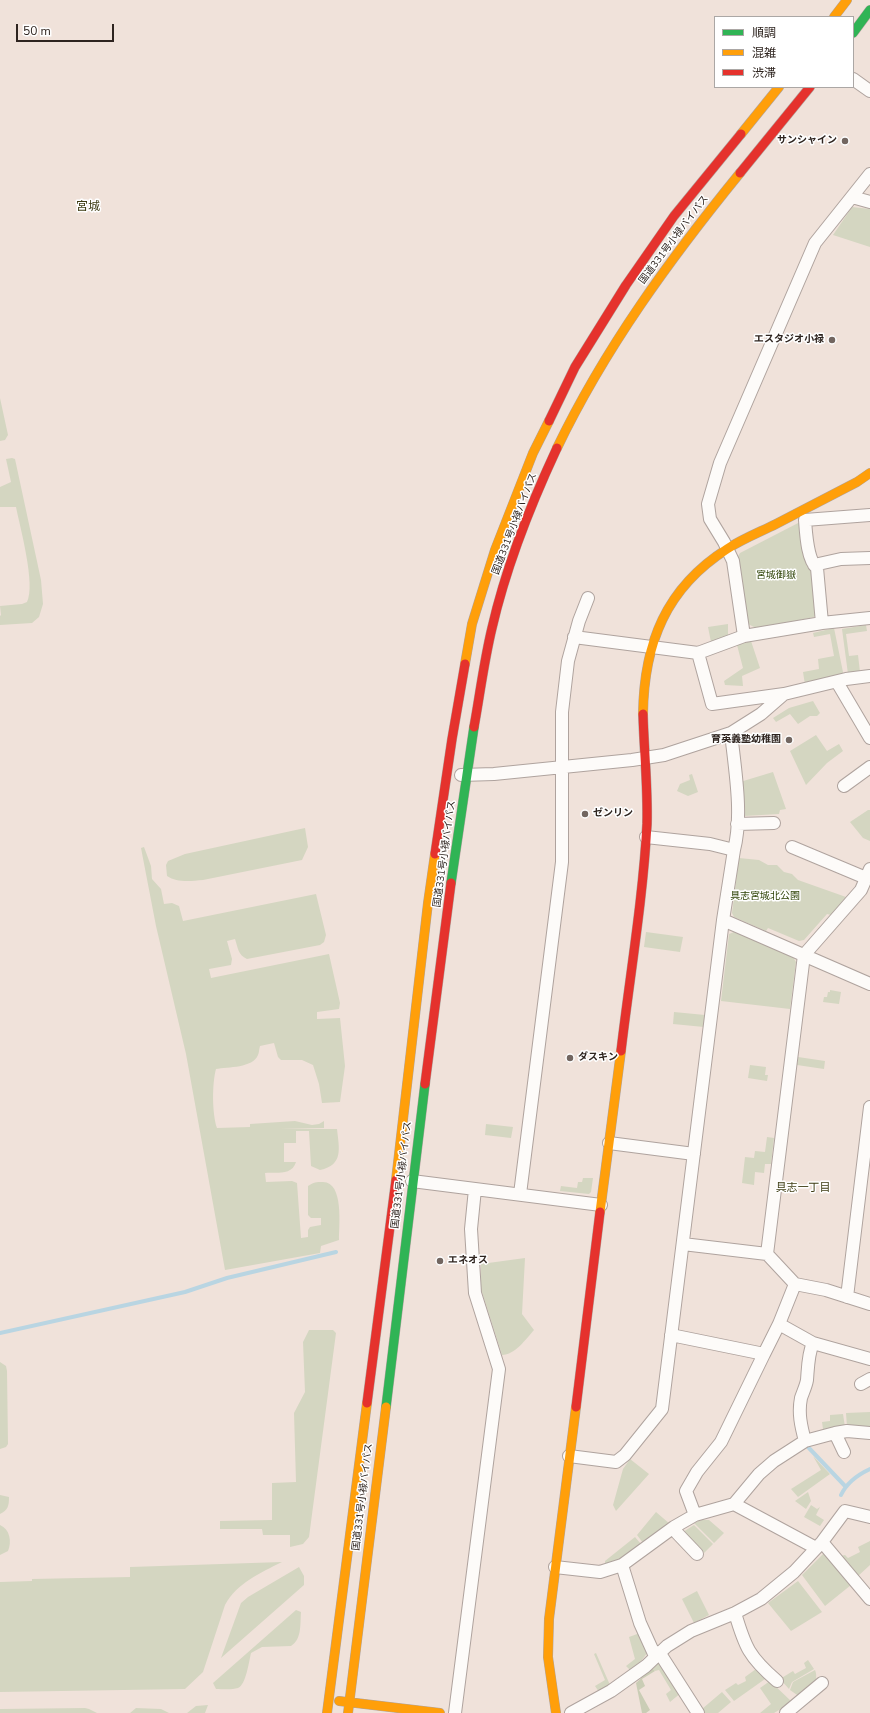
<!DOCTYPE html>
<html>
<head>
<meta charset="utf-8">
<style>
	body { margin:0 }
	#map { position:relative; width:870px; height:1713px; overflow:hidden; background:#f0e2da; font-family:"Nunito Sans","Noto Sans JP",sans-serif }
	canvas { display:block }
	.legend { position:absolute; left:714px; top:16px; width:140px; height:72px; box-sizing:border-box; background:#fff; border:1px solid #aba7a5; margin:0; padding:5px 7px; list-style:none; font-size:12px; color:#2e241f }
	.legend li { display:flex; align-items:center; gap:8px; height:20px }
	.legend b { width:20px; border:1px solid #aba7a5 }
	.scale { position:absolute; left:16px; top:24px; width:98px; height:18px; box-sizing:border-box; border:2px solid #2e241f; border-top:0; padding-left:5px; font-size:12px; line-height:14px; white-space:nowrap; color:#2e241f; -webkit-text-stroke:3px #fff; paint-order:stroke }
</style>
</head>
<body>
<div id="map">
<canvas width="870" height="1713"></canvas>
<ul class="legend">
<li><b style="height:5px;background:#30b455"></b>順調</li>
<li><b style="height:5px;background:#ff9f0a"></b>混雑</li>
<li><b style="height:5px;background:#e5322d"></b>渋滞</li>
</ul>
<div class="scale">50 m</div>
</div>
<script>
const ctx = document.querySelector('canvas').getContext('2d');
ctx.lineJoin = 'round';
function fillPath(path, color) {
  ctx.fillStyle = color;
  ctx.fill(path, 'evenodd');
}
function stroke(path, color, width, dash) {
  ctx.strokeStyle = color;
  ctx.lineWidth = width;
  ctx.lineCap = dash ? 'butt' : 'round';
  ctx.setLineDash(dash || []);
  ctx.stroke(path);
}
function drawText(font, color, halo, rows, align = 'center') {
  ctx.font = font + ' "Nunito Sans","Noto Sans JP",sans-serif';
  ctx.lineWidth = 3;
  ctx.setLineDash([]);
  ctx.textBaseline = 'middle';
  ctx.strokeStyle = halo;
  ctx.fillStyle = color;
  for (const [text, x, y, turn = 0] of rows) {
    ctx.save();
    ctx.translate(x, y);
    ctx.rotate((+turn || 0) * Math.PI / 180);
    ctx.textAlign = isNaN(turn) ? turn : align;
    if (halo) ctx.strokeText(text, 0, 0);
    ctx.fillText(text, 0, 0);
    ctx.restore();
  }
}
const green = new Path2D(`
	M 852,207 L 870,209 L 870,247 L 833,235 Z
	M 0,398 L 8,435 L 5,440 L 0,441 Z
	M 12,458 L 15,459 L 41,580 L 43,604 L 39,617 L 32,623 L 0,625 L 0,616 L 1,615 L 0,606 L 22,604 L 27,602 C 36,585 20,527 16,507 L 0,507 L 0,487 L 11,482 L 6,459 Z
	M 802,521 L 811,566 L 816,613 L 814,617 L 758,629 L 746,623 L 737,558 L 740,553 Z
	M 728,624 L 728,637 L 711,642 L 708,627 Z
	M 866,625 L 867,631 L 846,634 L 849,656 L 858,655 L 860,672 L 848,674 L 842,629 Z
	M 834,628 L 844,677 L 805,685 L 803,672 L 819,669 L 818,659 L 834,656 L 830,634 L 814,637 L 813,633 Z
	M 751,641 L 760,668 L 742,676 L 743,686 L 725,685 L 724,681 L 743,668 L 737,645 Z
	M 813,701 L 820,713 L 817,716 L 810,716 L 798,724 L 790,714 L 776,722 L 773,718 L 789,708 Z
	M 816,735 L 827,751 L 839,744 L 843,751 L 827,763 L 806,785 L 790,751 Z
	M 773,772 L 786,809 L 780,810 L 779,814 L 744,816 L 740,782 Z
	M 692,774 L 698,792 L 688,796 L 677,791 L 680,784 L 690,780 L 689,775 Z
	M 868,810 L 870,810 L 870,841 L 863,838 L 850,822 Z
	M 305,828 L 308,847 L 302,860 L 203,880 C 191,881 177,883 167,876 L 166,865 L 168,861 L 185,854 Z
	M 144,847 L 151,866 L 152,879 L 161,889 L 164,904 L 172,903 L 179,906 L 183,921 L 316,894 L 326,935 L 324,942 L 320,945 L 247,959 C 238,955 238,948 235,939 L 227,941 L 232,959 L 231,965 L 209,969 L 211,978 L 329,954 L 340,1003 L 339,1009 L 317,1012 L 317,1019 L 340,1018 L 345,1066 L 340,1102 L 322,1103 L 319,1084 L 313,1065 L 302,1060 L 281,1060 L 278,1057 L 274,1043 L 260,1046 C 259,1049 259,1053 258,1055 C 253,1068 228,1067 216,1069 C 212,1083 212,1114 217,1128 L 250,1127 L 250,1124 L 295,1121 L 312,1125 L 319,1124 L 324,1121 L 324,1128 L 280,1129 L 337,1129 C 339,1148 344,1165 320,1170 L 311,1166 L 309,1131 L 296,1131 L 296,1143 L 284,1143 L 284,1162 L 296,1162 C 292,1176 276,1172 265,1173 L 266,1182 L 292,1181 L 297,1183 L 301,1238 L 308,1237 L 308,1230 L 310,1227 L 321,1225 L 321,1218 L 311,1218 L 308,1215 L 308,1186 C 314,1182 316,1182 323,1182 C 344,1182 339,1226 339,1240 L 321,1246 L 320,1253 L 225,1270 L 186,1054 L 156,926 L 141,848 Z
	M 739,858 L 759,860 L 768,865 L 777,865 L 784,872 L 792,874 L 798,880 L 846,897 L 831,915 L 827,914 L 804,940 L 799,941 L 768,928 L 766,931 L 734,917 L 732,913 Z
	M 646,932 L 683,937 L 680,952 L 644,947 Z
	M 734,932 L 793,957 L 796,962 L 790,1009 L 721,1001 L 729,934 Z
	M 830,990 L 841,992 L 839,1004 L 823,1002 L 824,997 L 827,997 L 828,992 L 830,992 Z
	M 674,1012 L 705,1015 L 704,1027 L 673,1024 Z
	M 798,1057 L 825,1061 L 824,1069 L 797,1065 Z
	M 750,1065 L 766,1067 L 765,1075 L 768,1075 L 767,1081 L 748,1078 Z
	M 486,1124 L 513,1127 L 511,1138 L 485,1135 Z
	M 767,1137 L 774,1138 L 771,1164 L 765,1164 L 764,1173 L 755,1172 L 754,1185 L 742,1183 L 745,1157 L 754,1158 L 755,1151 L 765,1152 Z
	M 583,1178 L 593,1178 L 591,1192 L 589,1194 L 560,1191 L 561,1186 L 577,1188 L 578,1182 L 582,1182 Z
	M 525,1258 L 522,1314 L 534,1330 C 526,1339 515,1355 502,1355 L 481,1289 L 481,1264 Z
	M 309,1330 L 333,1330 L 336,1333 L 309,1537 L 303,1544 L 290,1547 L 290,1535 L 263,1535 L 262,1529 L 220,1529 L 220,1521 L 272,1520 L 272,1483 L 296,1482 L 294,1413 L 305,1392 L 303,1342 Z
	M 0,1362 L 6,1366 L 7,1371 L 8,1444 L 6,1447 L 0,1449 Z
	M 870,1412 L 870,1427 L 847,1427 L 846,1413 Z
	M 843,1414 L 845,1427 L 823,1429 L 822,1422 L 830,1421 L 830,1415 Z
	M 813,1456 L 830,1474 L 798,1497 L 791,1489 L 821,1470 Z
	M 630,1459 L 649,1474 L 616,1511 L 613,1505 L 623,1469 Z
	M 808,1492 L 811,1501 L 806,1509 L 795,1501 Z
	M 0,1495 L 9,1497 C 9,1506 8,1510 0,1514 Z
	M 811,1505 L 817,1509 L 820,1507 L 816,1515 L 824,1520 L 820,1526 L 804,1517 Z
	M 656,1512 L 670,1524 L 643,1543 L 637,1535 Z
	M 701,1520 L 709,1520 L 724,1533 L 714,1543 L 694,1523 Z
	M 0,1525 C 10,1529 12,1542 8,1551 L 0,1555 Z
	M 694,1525 L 713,1544 L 704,1553 L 683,1532 Z
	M 635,1537 L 641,1544 L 622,1559 L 605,1564 L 605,1561 Z
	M 870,1541 L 870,1565 L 857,1577 L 841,1556 L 845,1555 L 848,1558 L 860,1552 L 858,1547 Z
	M 826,1551 L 851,1585 L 825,1606 L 802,1575 Z
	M 282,1562 C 260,1573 237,1583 225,1605 L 203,1672 L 185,1689 L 0,1692 L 0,1582 L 32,1581 L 32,1579 L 130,1577 L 130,1567 Z
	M 299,1567 L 304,1576 L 304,1585 L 221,1658 L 241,1603 L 248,1597 Z
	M 798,1581 L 822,1612 L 791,1631 L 768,1603 Z
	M 697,1591 L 709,1615 L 694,1623 L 682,1599 Z
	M 296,1610 L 301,1612 C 300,1624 302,1639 291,1646 L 262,1647 L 251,1653 C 249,1661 246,1685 238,1688 C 232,1690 222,1689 216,1689 L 213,1683 Z
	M 640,1633 L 648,1652 L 638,1665 L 630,1670 L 626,1666 L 635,1659 L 629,1637 Z
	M 596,1653 L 610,1685 L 599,1692 L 595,1686 L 605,1680 L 594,1654 Z
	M 808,1660 L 814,1669 L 792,1682 L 789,1689 L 780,1679 L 793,1671 L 795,1674 L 806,1668 L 804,1663 Z
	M 659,1662 L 682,1692 L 670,1702 L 666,1694 L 671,1690 L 659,1670 L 655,1671 L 652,1668 Z
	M 756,1669 L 765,1679 L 734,1701 L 725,1690 L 736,1683 L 738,1685 L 746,1681 L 745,1677 Z
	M 815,1670 C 820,1683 809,1689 800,1697 L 790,1690 L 793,1682 Z
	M 770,1681 L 792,1702 L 774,1713 L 760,1713 L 771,1704 L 760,1688 Z
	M 722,1692 L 731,1702 L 718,1713 L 704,1713 L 702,1709 Z
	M 208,1705 L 205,1713 L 187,1713 L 196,1706 Z
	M 85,1708 L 89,1709 L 97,1713 L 0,1713 L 0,1709 Z
	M 136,1708 L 161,1709 L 169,1713 L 130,1713 Z`);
const forest = new Path2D(`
	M 652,1668 L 655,1671 L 642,1679 L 645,1686 L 639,1690 L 650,1710 L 646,1713 L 642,1713 L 636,1683 Z`);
const stream = new Path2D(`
	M 0,1333 L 185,1292 L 227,1278 L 336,1252
	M 808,1447 L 845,1486
	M 841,1495 C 847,1482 857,1475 870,1469`);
const street = new Path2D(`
	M 853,79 L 870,91
	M 852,197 L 870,202
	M 814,565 L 841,559 L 870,558
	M 822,623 L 817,568 C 807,560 806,532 805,520 L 870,515
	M 744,636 L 733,561 L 724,542 L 710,519 L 708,504 L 720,463 L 815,243 L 870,174
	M 574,637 L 698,653 L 744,636 L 822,623 L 870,618
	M 698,653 L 712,704 L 784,694
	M 837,682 L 870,738
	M 731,733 C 735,770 743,815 734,850
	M 461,775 L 494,774 L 632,760 L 664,755 L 731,733 L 761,714 L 784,694 L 846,679 L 870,676
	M 844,786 L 870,767
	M 737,824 L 774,823
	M 792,847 L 866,878
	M 723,920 L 870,984
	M 609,1143 L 694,1154
	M 412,1181 L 601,1205
	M 520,1194 L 562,862 L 562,712 L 568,661 L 579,621 L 588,598
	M 683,1244 L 767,1254 L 795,1284 L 826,1290 L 870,1304
	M 767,1254 L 804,955 L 861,890 L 870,869
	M 847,1297 L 870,1107
	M 779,1324 L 813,1343 L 870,1359
	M 671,1335 L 764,1354 L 779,1324 L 795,1284
	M 861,1384 L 870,1379
	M 835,1433 L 844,1452
	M 805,1441 C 801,1426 798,1413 801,1398 C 803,1392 806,1386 807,1380 C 808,1368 808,1354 813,1343
	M 569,1456 L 616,1462 L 625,1455 L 662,1409 L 723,920 L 734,850 L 710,844 L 646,837
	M 734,1504 L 816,1548
	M 695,1515 L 686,1491 L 697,1472 L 721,1442 L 764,1354
	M 674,1527 L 677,1533 L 697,1554
	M 822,1542 L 870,1599
	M 622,1565 L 640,1623 L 655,1656
	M 555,1567 L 600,1572 L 622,1565 L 674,1527 L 695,1515 L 734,1504 L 759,1474 L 774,1461 L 805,1441 L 835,1433 L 847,1431 L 870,1433
	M 735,1613 C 745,1647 749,1657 777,1681
	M 659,1652 L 698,1713
	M 455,1713 L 499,1369 L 475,1293 L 471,1229 L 475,1189
	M 571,1713 L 611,1691 L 646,1666 L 667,1646 L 691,1631 L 735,1613 L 761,1599 L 794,1572 L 822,1542 L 845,1511 L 870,1517
	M 786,1713 L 822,1683`);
const fast = new Path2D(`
	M 853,33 L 870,10
	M 451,883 L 474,727
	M 386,1407 L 425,1084`);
const slow = new Path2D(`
	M 834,17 L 847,0
	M 741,134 L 779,87
	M 557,448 C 605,348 670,259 740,173
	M 465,664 L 472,624 L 495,550 L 533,453 L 549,421
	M 643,714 C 644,643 666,588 727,549 C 742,539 760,532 776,524 C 803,510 830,496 857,482 L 870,473
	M 396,1180 L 428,903 L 435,854
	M 600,1212 L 621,1051
	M 339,1701 L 440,1713
	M 327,1713 L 367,1403
	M 348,1713 L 386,1407
	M 556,1713 L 548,1657 L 549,1619 L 576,1407`);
const jam = new Path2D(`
	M 740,173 L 810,87
	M 549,421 L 575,367 L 626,285 L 674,216 L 741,134
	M 474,727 C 480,694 484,661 492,628 C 506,567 530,506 557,448
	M 435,854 L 452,739 L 465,664
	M 621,1051 C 630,975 643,899 647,824 C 648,787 644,751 643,714
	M 425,1084 L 451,883
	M 367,1403 L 396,1180
	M 576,1407 L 600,1212`);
const markers = [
	[845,141,4,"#726660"],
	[832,340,4,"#726660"],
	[789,740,4,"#726660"],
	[585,814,4,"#726660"],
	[570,1058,4,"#726660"],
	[440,1261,4,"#726660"]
];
const poiNames = [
	["サンシャイン",837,141],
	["エスタジオ小禄",824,340],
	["育英義塾幼稚園",781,740],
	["ゼンリン",593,814,"left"],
	["ダスキン",578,1058,"left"],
	["エネオス",448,1261,"left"]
];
const streetNames = [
	["国道331号小禄バイパス",674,240,-53],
	["国道331号小禄バイパス",515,524,-69],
	["国道331号小禄バイパス",445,854,-82],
	["国道331号小禄バイパス",402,1175,-83],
	["国道331号小禄バイパス",363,1497,-83]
];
const parkNames = [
	["宮城御嶽",776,576],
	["具志宮城北公園",765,897]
];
const neighbourhoodNames = [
	["具志一丁目",803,1188]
];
const quarterNames = [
	["宮城",88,207]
];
fillPath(green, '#d4d6c1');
fillPath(forest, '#cacdb5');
stroke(stream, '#b9d5e2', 4);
stroke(street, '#afa39e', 14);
stroke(fast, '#afa39e', 10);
stroke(slow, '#afa39e', 10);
stroke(jam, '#afa39e', 10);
stroke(street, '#fdfbf9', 12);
stroke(fast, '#30b455', 9);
stroke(slow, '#ff9f0a', 9);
stroke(jam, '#e5322d', 9);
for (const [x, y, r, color] of markers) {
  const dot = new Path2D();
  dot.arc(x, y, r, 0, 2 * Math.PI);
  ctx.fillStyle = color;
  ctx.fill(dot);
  stroke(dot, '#fff', 1.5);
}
drawText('bold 10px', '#2e241f', '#fff', poiNames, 'right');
drawText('10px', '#2e241f', '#fff', streetNames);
drawText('10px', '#2d4205', '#fff', parkNames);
drawText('11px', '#3e3c13', '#fff', neighbourhoodNames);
drawText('12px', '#3e3c13', '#fff', quarterNames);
</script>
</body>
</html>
